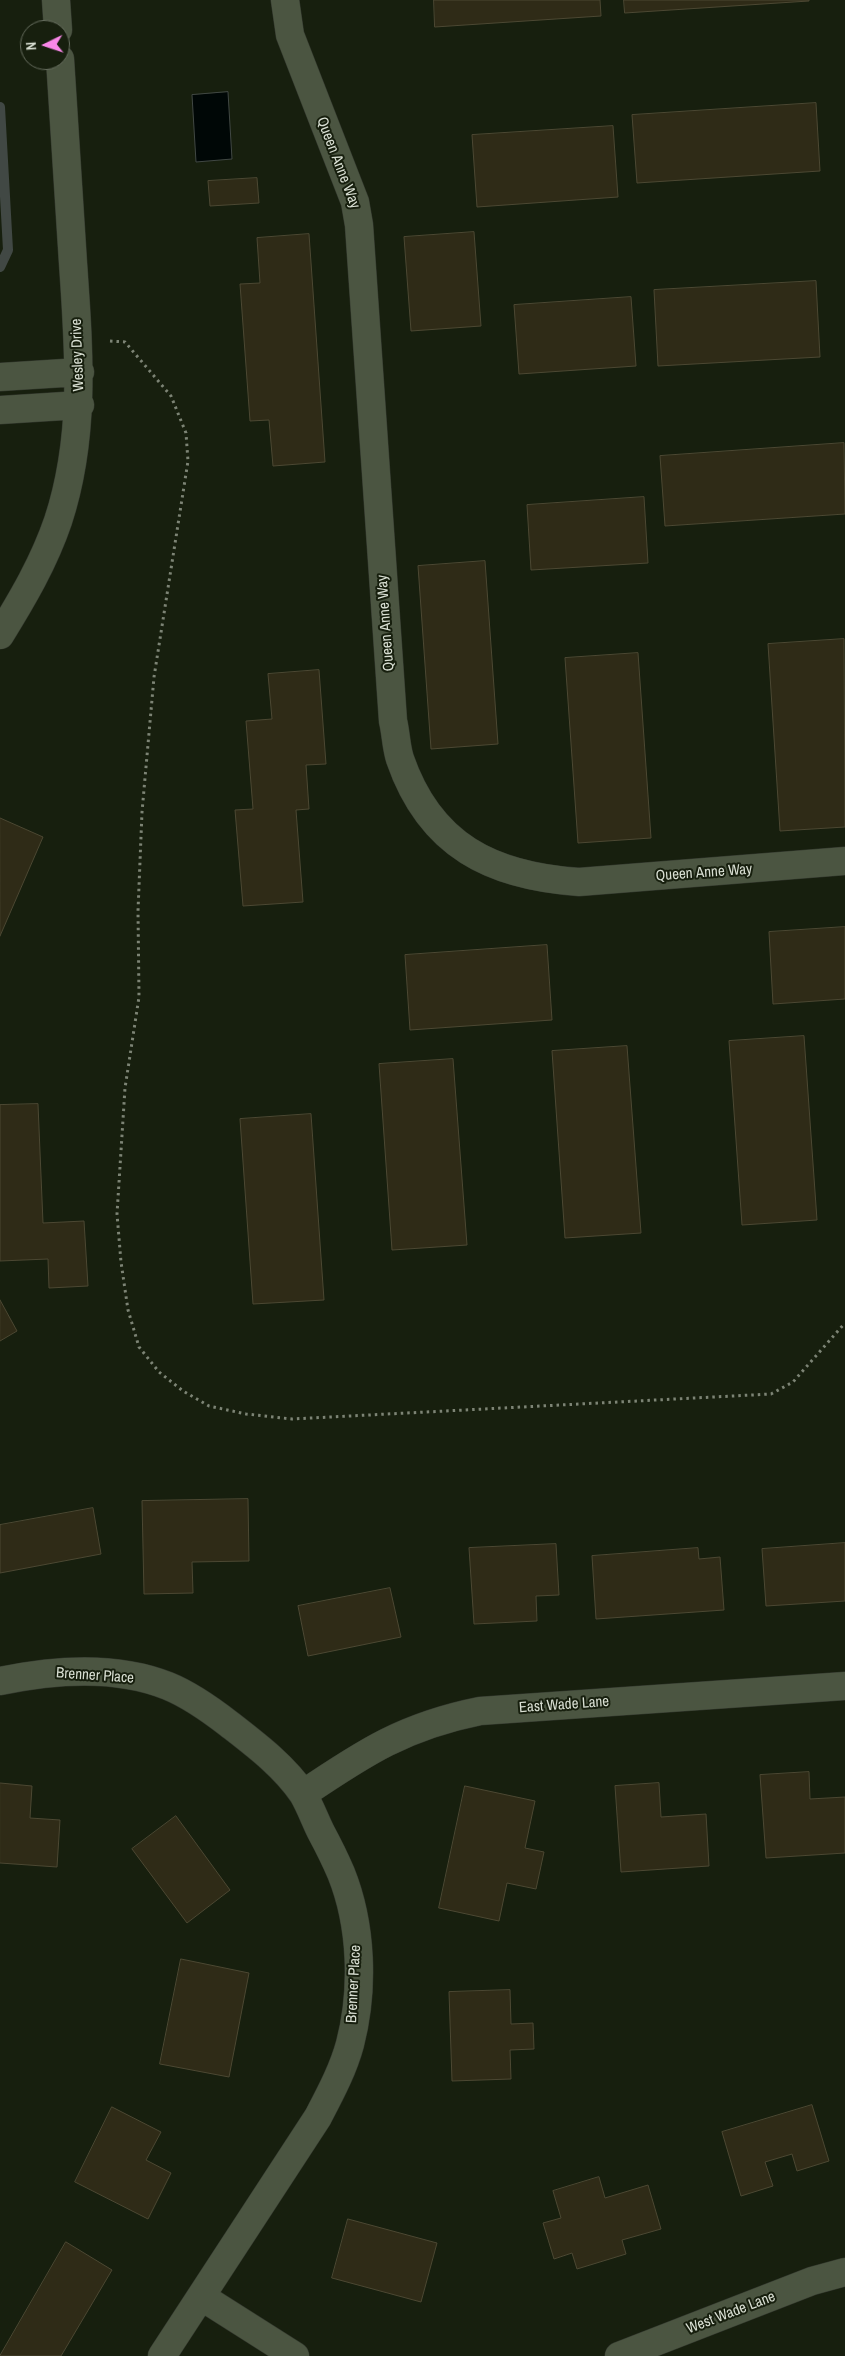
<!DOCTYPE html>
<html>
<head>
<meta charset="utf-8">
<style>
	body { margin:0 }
	#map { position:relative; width:845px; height:2356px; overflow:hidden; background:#171f0e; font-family:"Archivo Narrow",sans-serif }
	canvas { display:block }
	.north { position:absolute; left:20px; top:20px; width:50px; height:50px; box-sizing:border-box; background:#171f0e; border:1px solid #656c5d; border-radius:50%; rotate:266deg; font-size:14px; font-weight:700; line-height:20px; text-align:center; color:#d9dfd3 }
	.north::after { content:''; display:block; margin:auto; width:18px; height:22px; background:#f987e8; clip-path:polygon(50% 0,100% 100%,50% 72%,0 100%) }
</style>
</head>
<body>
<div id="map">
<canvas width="845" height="2356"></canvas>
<div class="north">N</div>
</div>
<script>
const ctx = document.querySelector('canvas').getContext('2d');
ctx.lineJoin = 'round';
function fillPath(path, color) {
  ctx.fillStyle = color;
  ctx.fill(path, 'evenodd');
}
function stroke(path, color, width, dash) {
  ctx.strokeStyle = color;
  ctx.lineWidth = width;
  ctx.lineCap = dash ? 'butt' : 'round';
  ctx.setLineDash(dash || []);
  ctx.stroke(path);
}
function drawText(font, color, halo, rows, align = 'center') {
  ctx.font = font + ' "Archivo Narrow",sans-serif';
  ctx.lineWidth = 4;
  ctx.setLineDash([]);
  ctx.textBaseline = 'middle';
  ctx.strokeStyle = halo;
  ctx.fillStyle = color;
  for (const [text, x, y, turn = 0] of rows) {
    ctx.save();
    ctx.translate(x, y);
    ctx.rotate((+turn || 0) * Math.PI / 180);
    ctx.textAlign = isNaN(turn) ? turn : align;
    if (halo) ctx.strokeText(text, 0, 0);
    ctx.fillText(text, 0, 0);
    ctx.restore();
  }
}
const water = new Path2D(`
	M 228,92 L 232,159 L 196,162 L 192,95 Z`);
const stream = new Path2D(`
	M 0,107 L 8,250 L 0,267`);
const building = new Path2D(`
	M 434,0 L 600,0 L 601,16 L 435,27 Z
	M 624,0 L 809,0 L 809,1 L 625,13 Z
	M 816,103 L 820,171 L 637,183 L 632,115 Z
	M 613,126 L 618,197 L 477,207 L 472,135 Z
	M 257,178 L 259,203 L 210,206 L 208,181 Z
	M 474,232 L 481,326 L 411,331 L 404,237 Z
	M 309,234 L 325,462 L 273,466 L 269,420 L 250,421 L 240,284 L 260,283 L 257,238 Z
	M 816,281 L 820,357 L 658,366 L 654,290 Z
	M 631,297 L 636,366 L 519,374 L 514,305 Z
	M 844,443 L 845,514 L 665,526 L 660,456 Z
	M 644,497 L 648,563 L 531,570 L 527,505 Z
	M 485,561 L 498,744 L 431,749 L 418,566 Z
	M 844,639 L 845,827 L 780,831 L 768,644 Z
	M 638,653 L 651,838 L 578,843 L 565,658 Z
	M 319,670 L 326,764 L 306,765 L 309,809 L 296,810 L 303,902 L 243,906 L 235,810 L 253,809 L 246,721 L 272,719 L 268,674 Z
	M 0,818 L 43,837 L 0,936 Z
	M 845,927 L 845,999 L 773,1004 L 769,932 Z
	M 547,945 L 552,1020 L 410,1030 L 405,955 Z
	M 804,1036 L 817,1220 L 742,1225 L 729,1041 Z
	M 627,1046 L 641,1233 L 565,1238 L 552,1051 Z
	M 453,1059 L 467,1245 L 392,1250 L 379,1064 Z
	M 38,1104 L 43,1223 L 84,1221 L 88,1286 L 49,1288 L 48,1259 L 0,1261 L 0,1105 Z
	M 311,1114 L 324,1300 L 253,1304 L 240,1119 Z
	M 0,1300 L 17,1331 L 0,1341 Z
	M 248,1499 L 249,1561 L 192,1562 L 193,1593 L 144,1594 L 142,1501 Z
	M 93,1508 L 101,1554 L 0,1573 L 0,1525 Z
	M 845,1543 L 845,1601 L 766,1606 L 762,1549 Z
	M 556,1544 L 559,1595 L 536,1596 L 537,1621 L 474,1624 L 469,1548 Z
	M 698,1548 L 699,1559 L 720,1557 L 724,1610 L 596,1619 L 592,1556 Z
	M 390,1588 L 401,1637 L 308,1656 L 298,1606 Z
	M 809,1772 L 810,1799 L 845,1797 L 845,1853 L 766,1858 L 760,1775 Z
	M 0,1783 L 32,1786 L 30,1818 L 60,1820 L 57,1867 L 0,1863 Z
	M 659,1783 L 661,1817 L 706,1814 L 709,1866 L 621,1872 L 615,1786 Z
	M 465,1786 L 535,1801 L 525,1848 L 544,1852 L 536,1889 L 507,1883 L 499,1921 L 439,1908 Z
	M 176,1816 L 230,1890 L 187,1923 L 132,1849 Z
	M 181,1959 L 249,1973 L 229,2077 L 160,2064 Z
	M 510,1990 L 511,2024 L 533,2023 L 534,2049 L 510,2050 L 511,2079 L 452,2081 L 449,1992 Z
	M 812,2105 L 829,2161 L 797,2171 L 792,2154 L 765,2162 L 773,2186 L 741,2196 L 722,2132 Z
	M 112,2107 L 161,2132 L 146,2160 L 171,2173 L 148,2219 L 75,2182 Z
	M 599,2177 L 605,2198 L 648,2185 L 661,2229 L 622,2240 L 626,2254 L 577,2269 L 572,2253 L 554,2259 L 543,2223 L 561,2218 L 553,2191 Z
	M 348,2219 L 437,2243 L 421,2302 L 332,2278 Z
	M 66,2242 L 112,2270 L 61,2356 L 0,2356 Z`);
const path = new Path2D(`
	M 110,341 L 125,342 L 171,396 L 186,433 L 188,461 L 154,677 L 142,812 L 138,911 L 139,997 L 125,1088 L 117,1214 L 121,1262 L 128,1310 L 139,1347 L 159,1372 L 183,1391 L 209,1406 L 246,1414 L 292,1419 L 771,1394 L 793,1382 L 845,1323`);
const minor = new Path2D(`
	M 56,0 L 58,30
	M 285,0 L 290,35 L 355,202 L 359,225 L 393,721 C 396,733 396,747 400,759 C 430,846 492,876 579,882 L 845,861
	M 0,377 L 80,372
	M 0,410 L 80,405
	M 0,635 C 23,598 44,562 58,521 C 86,436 79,350 73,263 C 69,195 64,127 60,59
	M 0,1681 C 53,1670 116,1665 168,1686 C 190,1695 211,1710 229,1724 C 256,1745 284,1766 303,1794 C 310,1806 315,1820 321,1832 C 328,1845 335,1859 341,1873 C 362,1925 364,1990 350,2044 C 343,2070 330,2094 318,2117 L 162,2356
	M 303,1794 C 365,1752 405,1726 480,1711 L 845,1686
	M 202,2297 L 295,2356
	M 619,2356 L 812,2281 L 845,2272`);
const streetNames = [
	["Queen Anne Way",338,163,69],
	["Wesley Drive",78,355,-92],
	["Queen Anne Way",386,623,-94],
	["Queen Anne Way",704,873,-4],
	["Brenner Place",95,1676,4],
	["East Wade Lane",564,1705,-4],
	["Brenner Place",354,1984,-87],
	["West Wade Lane",731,2313,-21]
];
fillPath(water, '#000706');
stroke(water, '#414844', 1);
stroke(stream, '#414844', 10);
fillPath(building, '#2f2b17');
stroke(building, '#4c4833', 1);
stroke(minor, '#33382e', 29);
stroke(path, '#7d8475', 3, [2.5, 4]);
stroke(minor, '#4b5541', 28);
drawText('15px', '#d9dfd3', '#171f0e', streetNames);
</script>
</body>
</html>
